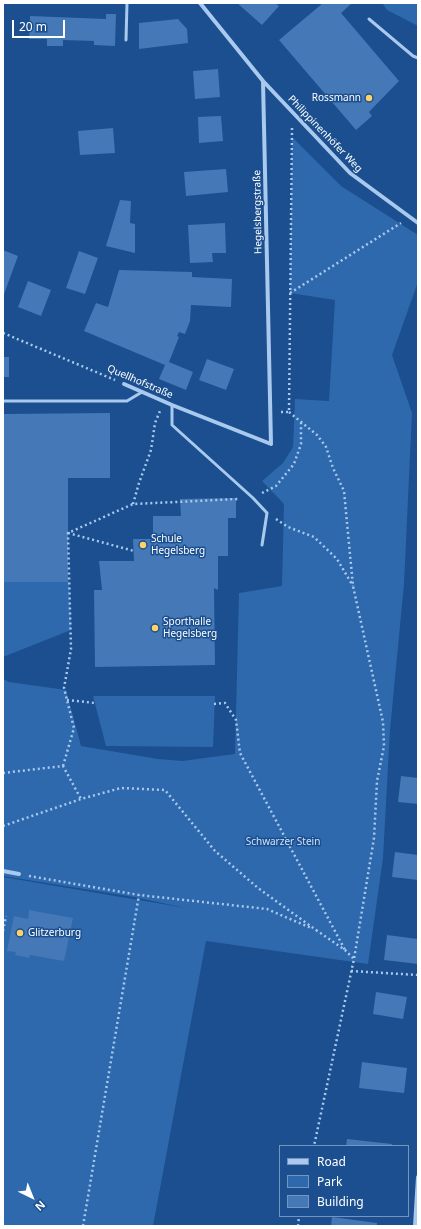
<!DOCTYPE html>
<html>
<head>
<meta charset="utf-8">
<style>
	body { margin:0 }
	#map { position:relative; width:421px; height:1229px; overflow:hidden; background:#1b4f8f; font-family:"Noto Sans",sans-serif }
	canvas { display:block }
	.frame { position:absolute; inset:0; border:4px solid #fff; pointer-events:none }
	.legend { position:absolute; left:279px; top:1145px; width:130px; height:72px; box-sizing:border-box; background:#1b4f8f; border:1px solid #7695bc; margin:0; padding:5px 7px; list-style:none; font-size:12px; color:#fff }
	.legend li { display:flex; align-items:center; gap:8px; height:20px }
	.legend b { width:20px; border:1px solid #7695bc }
	.north { position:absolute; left:12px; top:1177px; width:40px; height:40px; -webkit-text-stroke:3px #1b4f8f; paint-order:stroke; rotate:137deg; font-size:11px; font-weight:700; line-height:16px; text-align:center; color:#fff }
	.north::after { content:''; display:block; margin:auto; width:14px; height:18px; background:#fff; clip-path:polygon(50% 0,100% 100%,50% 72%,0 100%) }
	.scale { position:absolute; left:12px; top:20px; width:53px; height:18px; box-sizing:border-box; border:2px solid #fff; border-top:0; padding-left:5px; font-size:12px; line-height:14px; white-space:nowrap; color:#fff; -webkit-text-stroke:3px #1b4f8f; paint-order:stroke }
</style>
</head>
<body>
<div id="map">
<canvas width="421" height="1229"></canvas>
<div class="frame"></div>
<ul class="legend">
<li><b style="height:5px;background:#a9c9ee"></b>Road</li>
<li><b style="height:11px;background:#2e69ad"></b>Park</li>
<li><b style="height:11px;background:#4478b7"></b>Building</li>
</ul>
<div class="north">N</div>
<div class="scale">20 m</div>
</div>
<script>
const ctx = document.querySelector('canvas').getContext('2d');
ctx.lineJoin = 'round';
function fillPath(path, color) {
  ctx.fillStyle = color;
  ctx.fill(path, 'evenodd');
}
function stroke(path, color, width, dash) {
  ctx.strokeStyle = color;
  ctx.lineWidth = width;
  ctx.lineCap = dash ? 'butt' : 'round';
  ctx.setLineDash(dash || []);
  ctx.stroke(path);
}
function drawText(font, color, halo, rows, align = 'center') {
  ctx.font = font + ' "Noto Sans",sans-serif';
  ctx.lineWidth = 3;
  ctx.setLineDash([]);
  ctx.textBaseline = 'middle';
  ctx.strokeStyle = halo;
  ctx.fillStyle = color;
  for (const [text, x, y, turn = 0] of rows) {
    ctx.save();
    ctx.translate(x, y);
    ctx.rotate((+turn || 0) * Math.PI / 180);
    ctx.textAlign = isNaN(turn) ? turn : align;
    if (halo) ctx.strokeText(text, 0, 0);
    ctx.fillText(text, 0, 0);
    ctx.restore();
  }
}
const green = new Path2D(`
	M 382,3 L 418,3 L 418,26 L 387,10 Z
	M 292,137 L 341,186 L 418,235 L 418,282 L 392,355 L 412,413 L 404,584 L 390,730 L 383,858 L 368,964 L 206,941 L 153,1226 L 3,1226 L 3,877 L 186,908 L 134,897 L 3,876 L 3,679 L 9,682 L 66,690 L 81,746 L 158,759 L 182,761 L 235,754 L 239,593 L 282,586 L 284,504 L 262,481 L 283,463 L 293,447 L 295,399 L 329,401 L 335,300 L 290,293 Z
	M 69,581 L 71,630 L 3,657 L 3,582 Z
	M 93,696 L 215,696 L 213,747 L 106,746 Z`);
const building = new Path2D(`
	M 237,3 L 275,3 L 279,6 L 262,25 Z
	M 323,3 L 350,3 L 351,4 L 341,13 L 399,81 L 369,112 L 372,116 L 356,130 L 279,40 Z
	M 106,14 L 116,14 L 115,46 L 94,45 L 94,41 L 63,40 L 63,46 L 47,46 L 47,39 L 29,39 L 30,16 L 106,19 Z
	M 178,19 L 187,29 L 188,43 L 139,49 L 139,23 Z
	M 218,69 L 220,97 L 195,99 L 193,71 Z
	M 221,116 L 223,141 L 199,143 L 198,117 Z
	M 113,128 L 115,153 L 80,155 L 78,131 Z
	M 226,169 L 228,192 L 186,196 L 184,172 Z
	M 120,200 L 131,201 L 130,223 L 135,224 L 135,253 L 106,246 Z
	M 225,223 L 226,253 L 212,253 L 213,262 L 190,263 L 188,225 Z
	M 3,250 L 18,256 L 3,297 Z
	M 79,251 L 98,258 L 85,294 L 66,288 Z
	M 119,270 L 192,272 L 192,277 L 232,279 L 231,307 L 191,305 L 190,321 L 185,334 L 179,332 L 177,336 L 179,337 L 169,362 L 193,372 L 186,390 L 159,379 L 165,365 L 84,331 L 96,303 L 108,307 Z
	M 28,281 L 51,290 L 41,316 L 18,307 Z
	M 3,357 L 9,357 L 9,377 L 3,377 Z
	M 207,359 L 234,369 L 226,390 L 199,380 Z
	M 110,413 L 110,478 L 68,478 L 68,582 L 3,582 L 3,414 Z
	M 236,498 L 236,518 L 228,518 L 228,556 L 218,556 L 218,590 L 214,588 L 215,665 L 95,667 L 94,590 L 102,590 L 99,561 L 134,561 L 133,539 L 153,539 L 153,516 L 181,516 L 180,499 Z
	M 401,776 L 418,778 L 418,804 L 398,802 Z
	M 395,852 L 418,855 L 418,880 L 392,877 Z
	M 29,910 L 73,918 L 64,961 L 30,955 L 29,958 L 15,955 L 16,952 L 7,951 L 14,916 L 28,919 Z
	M 387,935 L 418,939 L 418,964 L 384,960 Z
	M 376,992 L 407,997 L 403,1019 L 373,1014 Z
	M 362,1062 L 407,1068 L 404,1093 L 359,1088 Z
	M 347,1139 L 392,1144 L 392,1146 L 346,1146 Z
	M 332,1217 L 377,1223 L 377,1226 L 331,1226 Z`);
const path = new Path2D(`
	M 290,293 L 401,223
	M 3,333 L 115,380
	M 281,412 L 289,412 L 292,128
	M 289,412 L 317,435 L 326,447 L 333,468 L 344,491 L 353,586 L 383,722 L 384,746 L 377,781 L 374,838 L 354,959 L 314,1146
	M 262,493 L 276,486 L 294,464 L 301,444 L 301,423
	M 133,504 L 139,483 L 151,450 L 155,423 L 160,411
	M 276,519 L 288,527 L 314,537 L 337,559 L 353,586
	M 68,533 L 134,551
	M 67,700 L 95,703
	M 214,704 L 225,703 L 236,720 L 240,753 L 345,950
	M 63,766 L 74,728 L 64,688 L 71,649 L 68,533 L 133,504 L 238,499
	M 3,773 L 63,766 L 81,799
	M 3,826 L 81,799 L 121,788 L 165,790 L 215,851 L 258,888 L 316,930
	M 29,876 L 139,895 L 267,909 L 311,928
	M 316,930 L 345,950 L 353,958
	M 3,931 L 6,916
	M 351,971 L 418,975
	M 83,1226 L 139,895
	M 298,1226 L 299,1216`);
const lane = new Path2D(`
	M 369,19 L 413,56 L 418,58
	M 126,40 L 127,3
	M 3,401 L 127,401 L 142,392
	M 172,405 L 172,425 L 253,498 L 267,513 L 262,545`);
const street = new Path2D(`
	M 200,3 L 263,81 L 350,173 L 418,223
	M 124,384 L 172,405 L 271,444 L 263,81
	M 3,871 L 19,874
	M 415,1226 L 418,1177`);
const markers = [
	[369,98,4,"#ffd166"],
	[143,545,4,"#ffd166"],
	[155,628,4,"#ffd166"],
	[20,933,4,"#ffd166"]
];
const poiNames = [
	["Rossmann",361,98,"right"],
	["Schule",151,539],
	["Hegelsberg",151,551],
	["Sporthalle",163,622],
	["Hegelsberg",163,634],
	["Glitzerburg",28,933]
];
const streetNames = [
	["Philippinenhöfer Weg",325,134,46],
	["Hegelsbergstraße",258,212,-91],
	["Quellhofstraße",140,382,23]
];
const parkNames = [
	["Schwarzer Stein",283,842]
];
fillPath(green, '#2e69ad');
fillPath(building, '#4478b7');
stroke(path, '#a9c9ee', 2.5, [2, 3]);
stroke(lane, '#a9c9ee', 3);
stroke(street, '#a9c9ee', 4);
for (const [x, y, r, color] of markers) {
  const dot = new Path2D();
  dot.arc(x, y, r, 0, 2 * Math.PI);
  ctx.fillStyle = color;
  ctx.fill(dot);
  stroke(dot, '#1b4f8f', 1.5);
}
drawText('10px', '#fff', '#1b4f8f', poiNames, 'left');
drawText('10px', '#fff', '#1b4f8f', streetNames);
drawText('10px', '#cfe3fa', '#1b4f8f', parkNames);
</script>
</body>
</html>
